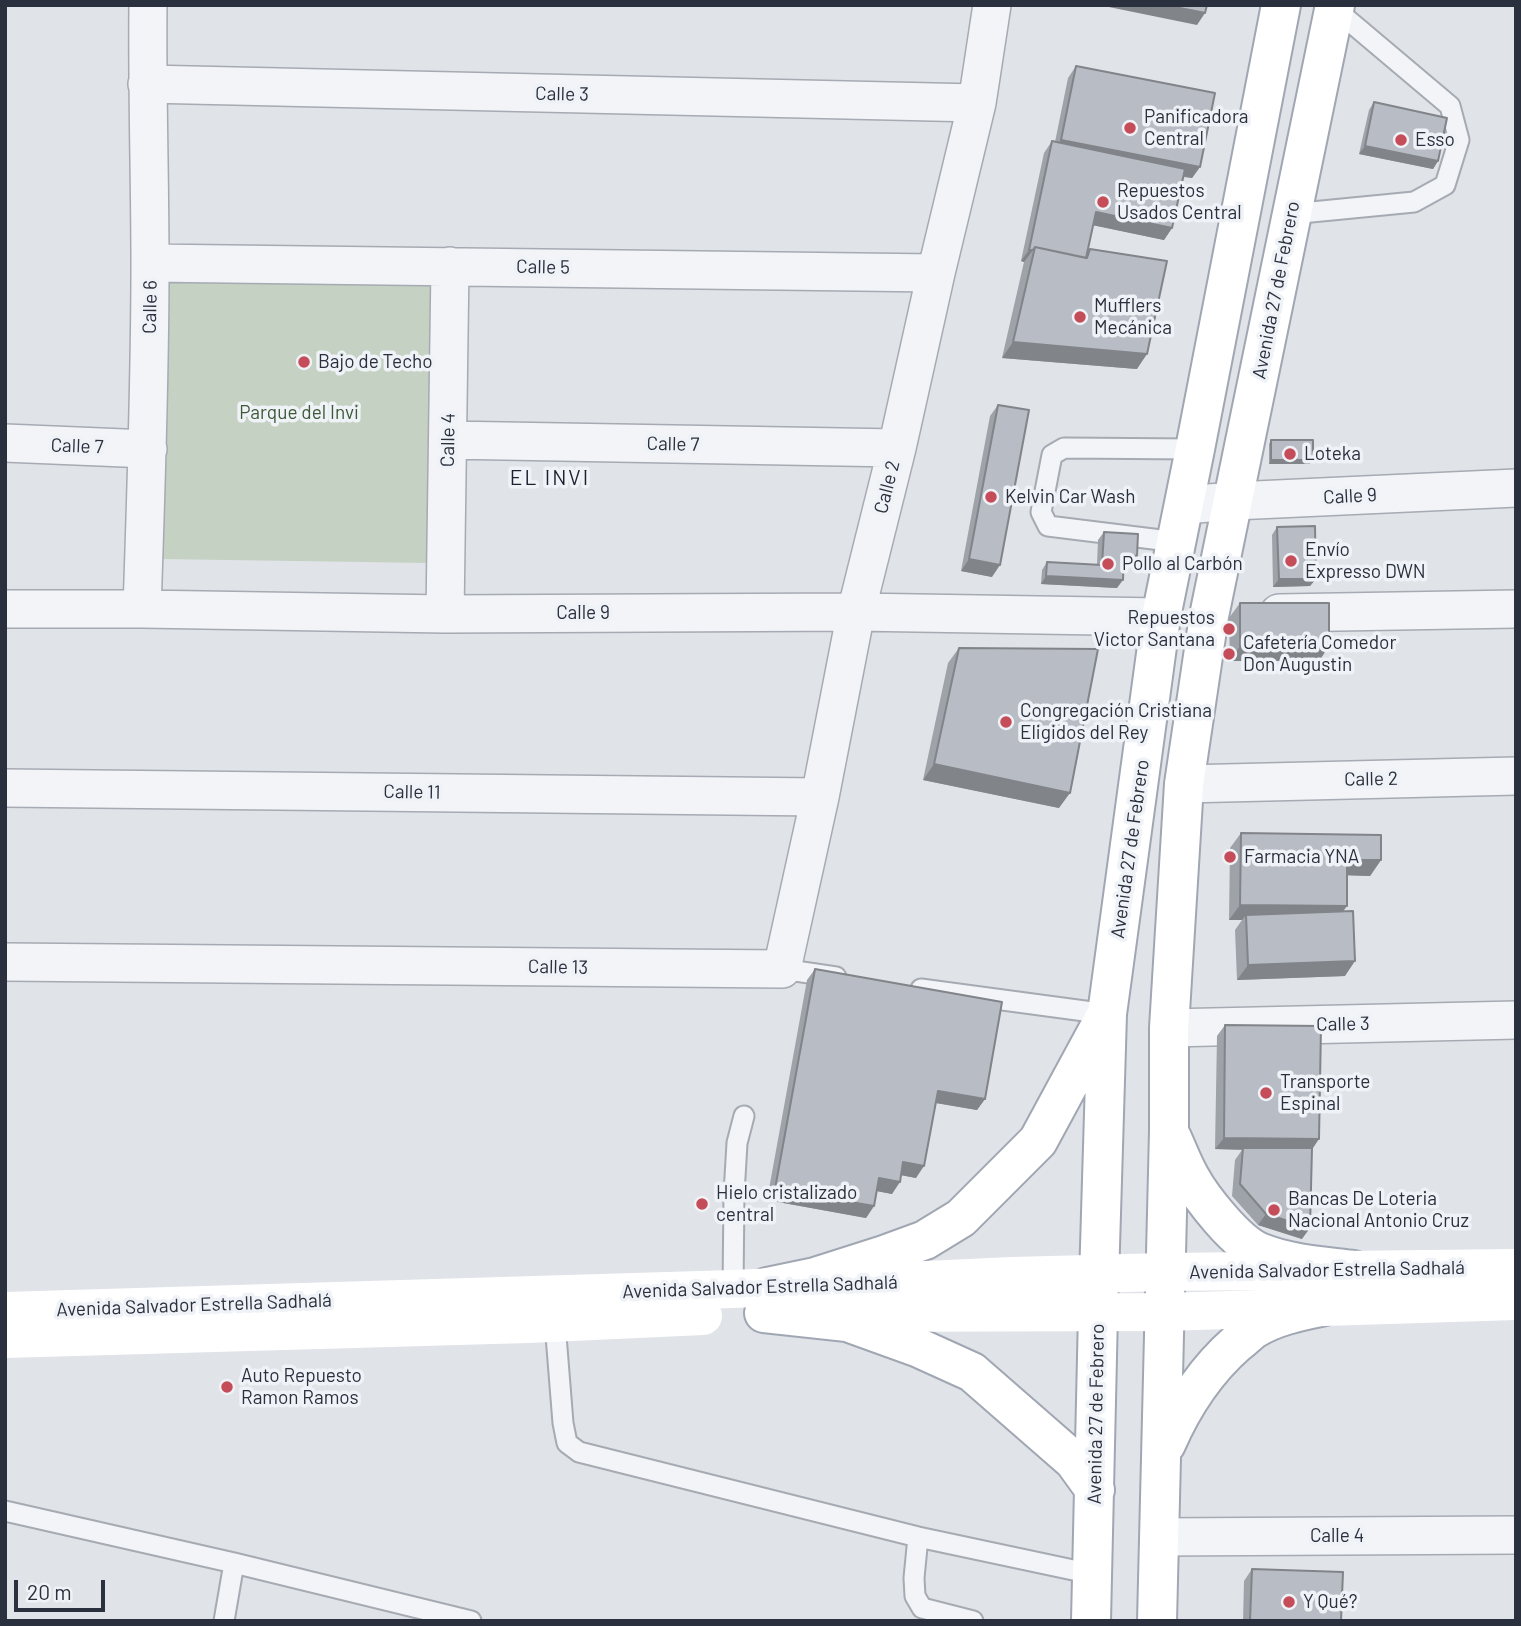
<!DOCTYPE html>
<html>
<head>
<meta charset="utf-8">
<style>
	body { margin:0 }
	#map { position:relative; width:1521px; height:1626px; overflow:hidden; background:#e0e3e8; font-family:Barlow,sans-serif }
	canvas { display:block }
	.frame { position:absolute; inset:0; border:7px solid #2a303e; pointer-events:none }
	.scale { position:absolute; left:14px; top:1580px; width:91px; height:32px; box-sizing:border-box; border:4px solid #2a303e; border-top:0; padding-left:9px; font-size:21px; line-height:24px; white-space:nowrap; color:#2a303e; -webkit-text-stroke:5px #eff2f6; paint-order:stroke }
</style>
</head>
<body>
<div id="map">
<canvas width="1521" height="1626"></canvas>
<div class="frame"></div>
<div class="scale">20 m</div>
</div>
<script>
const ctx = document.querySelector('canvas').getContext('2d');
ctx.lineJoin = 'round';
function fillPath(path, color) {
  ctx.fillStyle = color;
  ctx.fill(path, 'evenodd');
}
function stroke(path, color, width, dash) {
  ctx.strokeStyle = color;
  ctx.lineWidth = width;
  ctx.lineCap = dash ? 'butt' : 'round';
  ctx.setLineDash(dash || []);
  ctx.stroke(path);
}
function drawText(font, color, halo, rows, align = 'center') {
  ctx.font = font + ' Barlow,sans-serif';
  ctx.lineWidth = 7;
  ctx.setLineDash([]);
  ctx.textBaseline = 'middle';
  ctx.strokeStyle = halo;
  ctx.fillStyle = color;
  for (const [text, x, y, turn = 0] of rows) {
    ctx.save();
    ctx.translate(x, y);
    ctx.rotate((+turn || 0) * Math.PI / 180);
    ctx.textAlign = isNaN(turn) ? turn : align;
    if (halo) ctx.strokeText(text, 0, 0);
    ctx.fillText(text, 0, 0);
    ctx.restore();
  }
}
const green = new Path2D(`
	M 166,264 L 436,268 L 431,563 L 161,559 Z`);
const service = new Path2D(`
	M 1291,214 L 1414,202 L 1445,185 L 1459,140 L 1450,106 L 1335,9
	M 1177,542 L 1048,526 L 1041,512 L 1052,455 L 1064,448 L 1195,449
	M 782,969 L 836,977
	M 921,989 L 1107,1014
	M 733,1289 L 734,1194 L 737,1143 L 744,1116
	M 555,1323 L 563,1423 L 567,1443 L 579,1452 L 918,1537 L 1092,1574
	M 5,1511 L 234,1563 L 224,1621
	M 918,1537 L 914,1578 L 915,1596 L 922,1608 L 973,1621
	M 234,1563 L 471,1621`);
const minor = new Path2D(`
	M 147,84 L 977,103
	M 150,263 L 936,273
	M 448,440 L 897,448
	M 5,443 L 148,449
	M 1184,505 L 1234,501 L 1516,488
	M 5,609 L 142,609 L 445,614 L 856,612 L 1161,617
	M 142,609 C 146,495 150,380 150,265 C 150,178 147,92 148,5
	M 1279,613 L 1516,609
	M 445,614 L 450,266
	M 1184,784 L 1516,776
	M 5,788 L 820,797
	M 5,962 L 782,969 L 820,797 L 856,612 L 897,448 L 936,273 L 977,103 L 992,5
	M 1169,1028 L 1516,1020
	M 1159,1537 L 1516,1535`);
const secondary = new Path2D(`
	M 5,1311 L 733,1289 L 1012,1276 L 1165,1272 L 1516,1268
	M 829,1313 L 1165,1312 L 1516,1301
	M 5,1339 L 528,1324 L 703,1316`);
const primary = new Path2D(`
	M 1172,1138 C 1178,1151 1183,1165 1190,1177 C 1202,1199 1236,1242 1259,1252 C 1288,1264 1322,1266 1354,1270
	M 767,1287 L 815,1277 L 884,1255 L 925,1240 L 961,1218 L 1038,1141 L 1104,1019
	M 764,1313 L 847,1322 L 919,1348 L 972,1372 L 1074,1461 L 1095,1490
	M 1166,1444 C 1183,1405 1205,1371 1237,1343 C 1243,1339 1248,1333 1254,1329 C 1275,1316 1301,1311 1325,1306
	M 1091,1621 L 1098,1313 L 1107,1014 L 1161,617 L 1195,449 L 1281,5
	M 1157,1621 L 1169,1131 L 1169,1028 L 1184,784 L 1209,616 L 1335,5`);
const wall = new Path2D(`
	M 1076,66 L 1200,167 L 1192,178 L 1183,177 L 1172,228 L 1164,240 L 1093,225 L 1087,252 L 1090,249 L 1137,369 L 1002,358 L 1024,262 L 1021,261 L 1044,153 L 1052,141 L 1055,142 L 1068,78 Z
	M 1374,102 L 1438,161 L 1433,169 L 1359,154 L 1369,110 Z
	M 998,405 L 992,577 L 961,571 L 990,416 Z
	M 1271,440 L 1310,464 L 1269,464 L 1269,444 Z
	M 1277,527 L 1316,579 L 1310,586 L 1273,587 L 1272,535 Z
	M 1104,532 L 1131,564 L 1124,564 L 1117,588 L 1041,584 L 1042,570 L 1047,562 L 1097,565 L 1098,540 Z
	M 1240,603 L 1329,646 L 1319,661 L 1230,661 L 1229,618 Z
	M 959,648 L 1059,808 L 923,780 L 948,663 Z
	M 1241,833 L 1381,860 L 1370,876 L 1347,875 L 1343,911 L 1345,976 L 1237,980 L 1235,930 L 1242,920 L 1229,920 L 1230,848 Z
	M 815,969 L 985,1099 L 977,1110 L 936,1103 L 916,1178 L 901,1175 L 892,1194 L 877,1191 L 874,1206 L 866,1218 L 767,1200 L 807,980 Z
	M 1225,1025 L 1312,1150 L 1302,1239 L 1258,1225 L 1232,1196 L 1235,1160 L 1242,1150 L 1215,1149 L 1217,1036 Z
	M 1252,1569 L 1341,1621 L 1243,1621 L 1244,1581 Z`);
const shadedWall = new Path2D(`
	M 1099,5 L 1165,5 L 1205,13 L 1197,25 Z
	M 1061,140 L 1200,167 L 1192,178 L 1053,151 Z
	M 1365,146 L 1438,161 L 1433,169 L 1359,154 Z
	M 1096,212 L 1172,228 L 1164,240 L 1087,224 Z
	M 1029,250 L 1033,250 L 1024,262 L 1021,261 Z
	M 1013,342 L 1147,354 L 1137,369 L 1002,358 Z
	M 1271,460 L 1313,460 L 1310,464 L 1269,464 Z
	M 1124,555 L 1137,556 L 1131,564 L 1118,563 Z
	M 969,559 L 1000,565 L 992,577 L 961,571 Z
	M 1046,576 L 1123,580 L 1117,588 L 1041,584 Z
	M 1279,579 L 1316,579 L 1310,586 L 1273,587 Z
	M 1240,646 L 1329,646 L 1319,661 L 1230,661 Z
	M 934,764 L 1070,793 L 1059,808 L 923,780 Z
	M 1347,860 L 1381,860 L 1370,876 L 1336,875 Z
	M 1240,905 L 1347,906 L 1336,921 L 1246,915 L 1242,920 L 1229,920 Z
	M 1355,961 L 1345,976 L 1237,980 L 1248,965 Z
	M 938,1091 L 985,1099 L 977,1110 L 930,1102 Z
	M 1224,1138 L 1319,1139 L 1311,1151 L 1215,1149 Z
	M 903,1162 L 924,1166 L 916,1178 L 895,1174 Z
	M 879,1178 L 900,1182 L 892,1194 L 871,1190 Z
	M 775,1189 L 874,1206 L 866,1218 L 767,1200 Z
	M 1266,1214 L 1310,1228 L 1302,1239 L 1258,1225 Z`);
const building = new Path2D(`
	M 1165,5 L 1207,5 L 1205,13 Z
	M 1076,66 L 1215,93 L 1200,167 L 1061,140 Z
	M 1374,102 L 1447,118 L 1438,161 L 1365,146 Z
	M 1052,141 L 1185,169 L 1172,228 L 1096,212 L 1086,258 L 1035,247 L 1033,250 L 1029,250 Z
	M 1035,247 L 1087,258 L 1090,249 L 1167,261 L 1147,354 L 1013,342 Z
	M 998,405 L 1029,410 L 1000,565 L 969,559 Z
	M 1271,440 L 1313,440 L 1313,460 L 1271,460 Z
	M 1315,526 L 1316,579 L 1279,579 L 1277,527 Z
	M 1104,532 L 1138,534 L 1137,556 L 1124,555 L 1123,580 L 1046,576 L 1047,562 L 1102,565 Z
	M 1240,603 L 1329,603 L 1329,646 L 1240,646 Z
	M 959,648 L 1098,649 L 1070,793 L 934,764 Z
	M 1241,833 L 1381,835 L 1381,860 L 1347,860 L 1347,906 L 1240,905 Z
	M 1353,911 L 1355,961 L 1248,965 L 1246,915 Z
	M 815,969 L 1002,1002 L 985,1099 L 938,1091 L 924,1166 L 903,1162 L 900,1182 L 879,1178 L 874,1206 L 775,1189 Z
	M 1225,1025 L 1321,1026 L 1319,1139 L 1224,1138 Z
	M 1243,1148 L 1312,1148 L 1310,1228 L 1266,1214 L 1240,1184 Z
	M 1252,1569 L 1343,1572 L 1341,1621 L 1250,1621 Z`);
const markers = [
	[1130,128,7,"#c54d59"],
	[1401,140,7,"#c54d59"],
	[1103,202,7,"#c54d59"],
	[1080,317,7,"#c54d59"],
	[304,362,7,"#c54d59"],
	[1290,454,7,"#c54d59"],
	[991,497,7,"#c54d59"],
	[1291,561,7,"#c54d59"],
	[1108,564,7,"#c54d59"],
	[1229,629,7,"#c54d59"],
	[1229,654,7,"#c54d59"],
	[1006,722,7,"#c54d59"],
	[1230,857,7,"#c54d59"],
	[1266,1093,7,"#c54d59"],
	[702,1204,7,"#c54d59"],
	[1274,1210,7,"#c54d59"],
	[227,1387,7,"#c54d59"],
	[1289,1602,7,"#c54d59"]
];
const streetNames = [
	["Calle 3",562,94,1],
	["Calle 5",543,267,1],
	["Avenida 27 de Febrero",1276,290,-79],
	["Calle 6",150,307,-89],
	["Calle 4",448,440,-89],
	["Calle 7",673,444,1],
	["Calle 7",77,446,2],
	["Calle 2",887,487,-76],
	["Calle 9",1350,496,-3],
	["Calle 9",583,613],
	["Calle 2",1371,779,-1],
	["Calle 11",412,792,1],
	["Avenida 27 de Febrero",1130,849,-82],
	["Calle 13",558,967,1],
	["Calle 3",1343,1024,-1],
	["Avenida Salvador Estrella Sadhalá",1327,1270,-1],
	["Avenida Salvador Estrella Sadhalá",760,1287,-2],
	["Avenida Salvador Estrella Sadhalá",194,1305,-2],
	["Avenida 27 de Febrero",1096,1414,-89],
	["Calle 4",1337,1536]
];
const poiNames = [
	["Panificadora",1144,117],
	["Central",1144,139],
	["Esso",1415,140],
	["Repuestos",1117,191],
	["Usados Central",1117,213],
	["Mufflers",1094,306],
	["Mecánica",1094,328],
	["Bajo de Techo",318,362],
	["Loteka",1304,454],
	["Kelvin Car Wash",1005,497],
	["Envío",1305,550],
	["Expresso DWN",1305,572],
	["Pollo al Carbón",1122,564],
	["Repuestos",1215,618,"right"],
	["Victor Santana",1215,640,"right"],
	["Cafetería Comedor",1243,643],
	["Don Augustin",1243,665],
	["Congregación Cristiana",1020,711],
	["Eligidos del Rey",1020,733],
	["Farmacia YNA",1244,857],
	["Transporte",1280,1082],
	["Espinal",1280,1104],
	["Hielo cristalizado",716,1193],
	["central",716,1215],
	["Bancas De Loteria",1288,1199],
	["Nacional Antonio Cruz",1288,1221],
	["Auto Repuesto",241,1376],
	["Ramon Ramos",241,1398],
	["Y Qué?",1303,1602]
];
const parkNames = [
	["Parque del Invi",299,413]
];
const neighbourhoodNames = [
	["EL INVI",550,478]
];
fillPath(green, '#c5d1c2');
stroke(service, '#a6aab2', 23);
stroke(minor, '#a6aab2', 40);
stroke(primary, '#a0a7b3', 42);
stroke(service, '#f2f4f7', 19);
stroke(minor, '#f2f4f7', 37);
stroke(secondary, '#fff', 38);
stroke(primary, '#fff', 38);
fillPath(wall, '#9ea2a9');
fillPath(shadedWall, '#818489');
fillPath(building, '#b8bcc4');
stroke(building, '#818489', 2);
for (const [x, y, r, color] of markers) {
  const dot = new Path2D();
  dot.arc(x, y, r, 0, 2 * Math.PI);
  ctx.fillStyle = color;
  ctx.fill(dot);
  stroke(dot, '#eff2f6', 2.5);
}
drawText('19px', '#2a303e', '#eff2f6', streetNames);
drawText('19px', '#2a303e', '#eff2f6', poiNames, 'left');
drawText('19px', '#3d5938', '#eff2f6', parkNames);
ctx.letterSpacing = '2px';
drawText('21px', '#1c212f', '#eff2f6', neighbourhoodNames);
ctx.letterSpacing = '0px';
</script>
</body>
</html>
